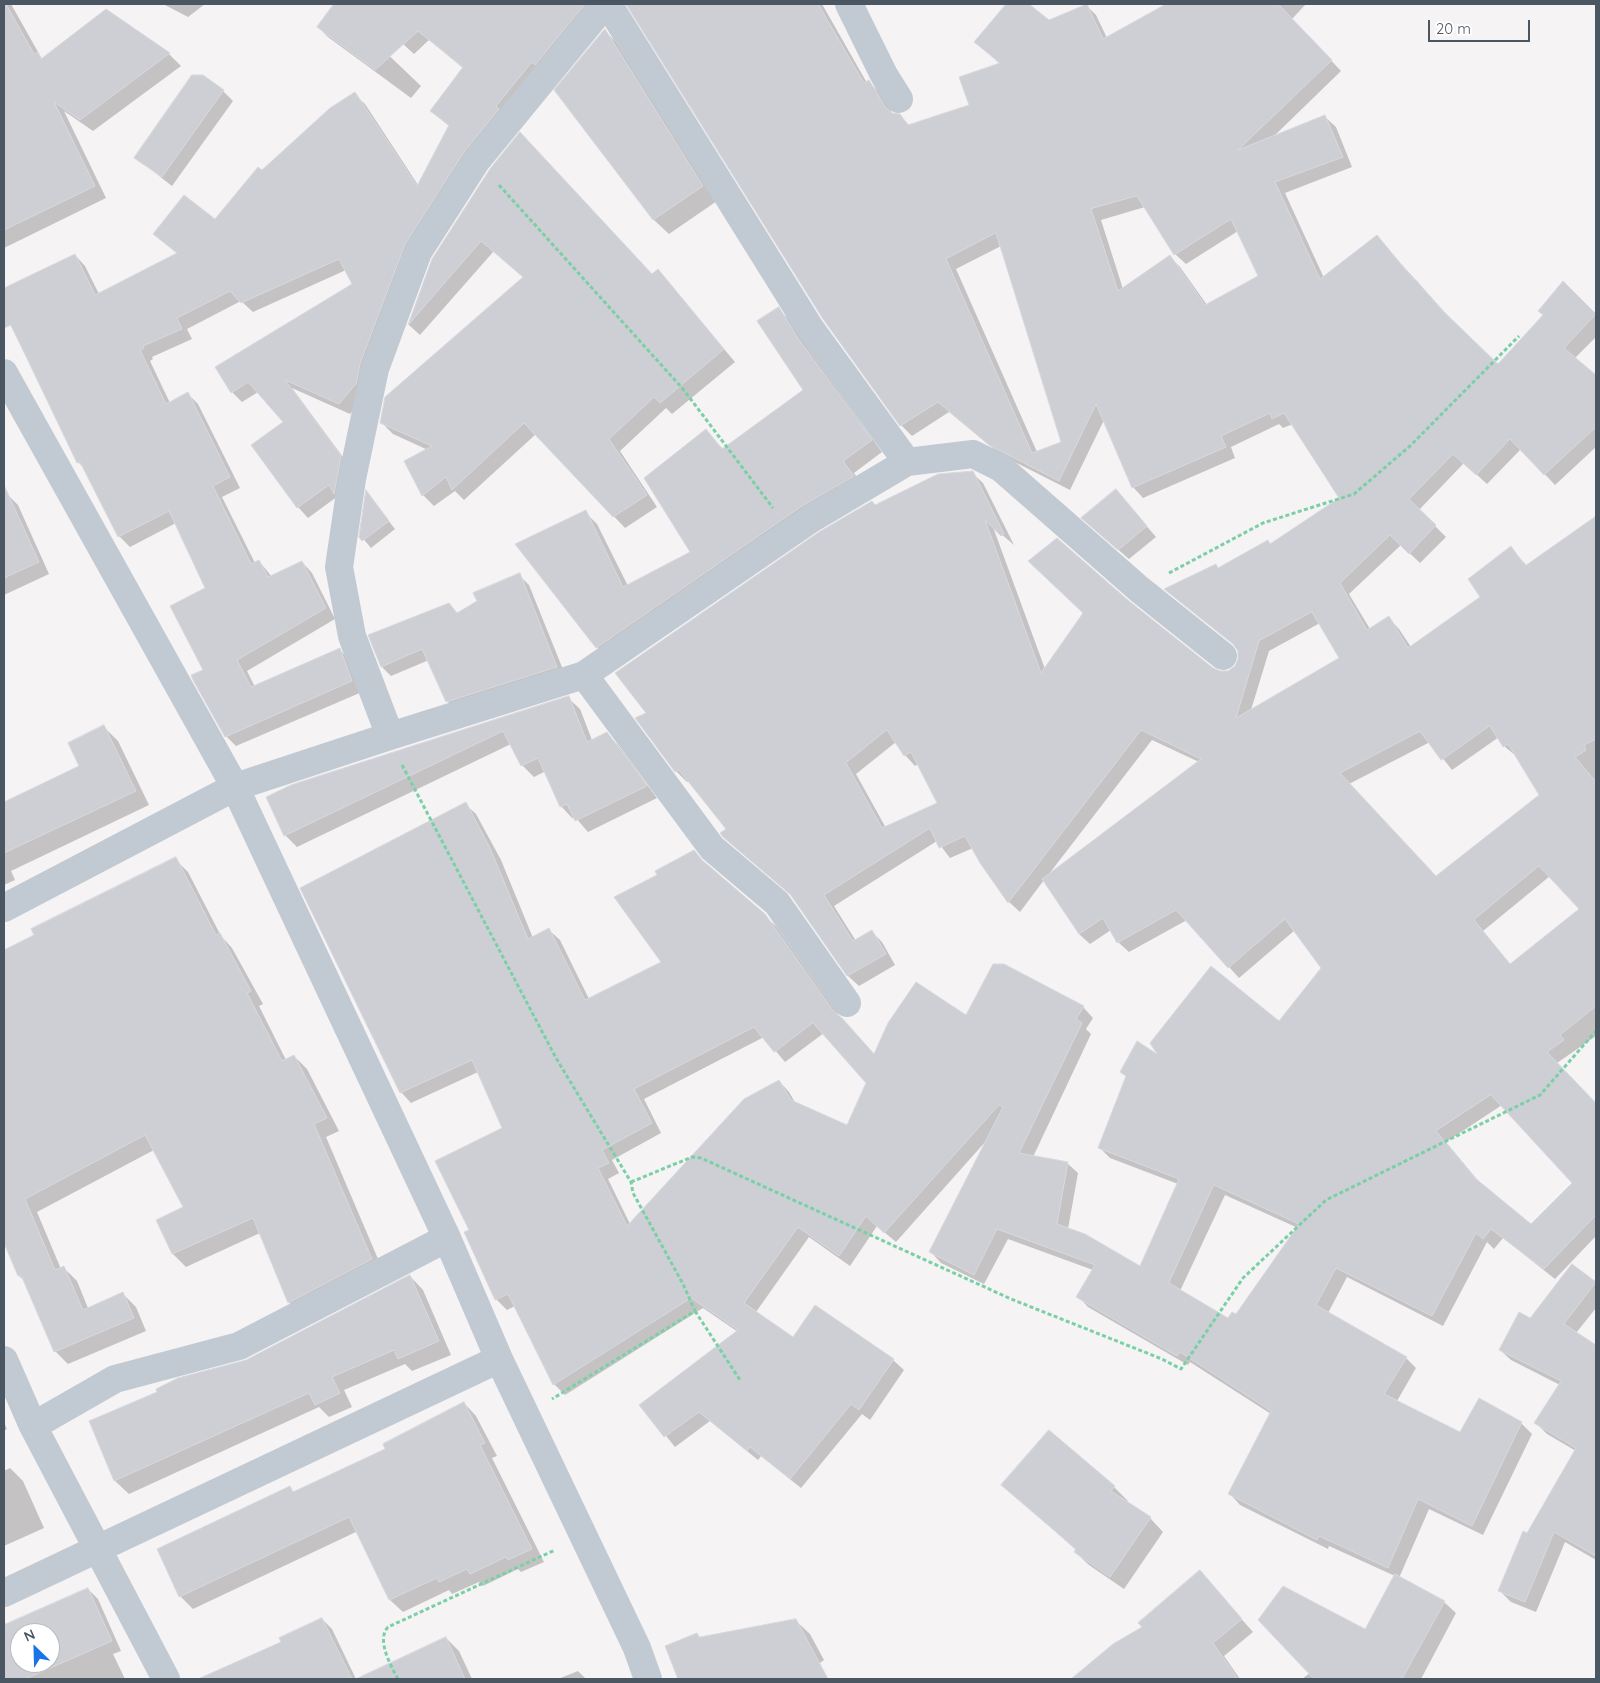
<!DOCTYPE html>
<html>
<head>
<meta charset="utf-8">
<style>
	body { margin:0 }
	#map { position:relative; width:1600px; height:1683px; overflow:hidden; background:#f5f3f3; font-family:Quicksand,sans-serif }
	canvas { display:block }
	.frame { position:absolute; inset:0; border:5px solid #4a5661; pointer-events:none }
	.north { position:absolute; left:10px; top:1623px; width:50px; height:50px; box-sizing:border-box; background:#fff; border:1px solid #b7bbc0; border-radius:50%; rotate:336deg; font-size:14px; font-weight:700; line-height:20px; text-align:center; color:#4a5661 }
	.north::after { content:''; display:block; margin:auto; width:18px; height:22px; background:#1a73e8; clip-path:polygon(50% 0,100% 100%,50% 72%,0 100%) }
	.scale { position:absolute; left:1428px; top:20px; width:102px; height:22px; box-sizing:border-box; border:2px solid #4a5661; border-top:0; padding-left:6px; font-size:15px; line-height:18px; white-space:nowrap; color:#4a5661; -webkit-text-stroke:4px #fff; paint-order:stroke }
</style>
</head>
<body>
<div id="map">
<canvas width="1600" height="1683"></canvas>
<div class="frame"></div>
<div class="north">N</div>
<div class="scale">20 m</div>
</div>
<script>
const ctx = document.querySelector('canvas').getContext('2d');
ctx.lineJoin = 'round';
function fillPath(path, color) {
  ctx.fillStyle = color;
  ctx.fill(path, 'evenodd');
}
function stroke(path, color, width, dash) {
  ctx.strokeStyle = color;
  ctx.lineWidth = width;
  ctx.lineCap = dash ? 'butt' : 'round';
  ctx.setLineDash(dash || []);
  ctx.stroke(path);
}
const shadow = new Path2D(`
	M 4,4 L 11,4 L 42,59 L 106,11 L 169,54 L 181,66 L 93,131 L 64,111 L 106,198 L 4,248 Z
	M 163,4 L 205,4 L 188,17 Z
	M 335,4 L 421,86 L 411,98 L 328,37 L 318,27 Z
	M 380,4 L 434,4 L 439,8 L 443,4 L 604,4 L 474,162 L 366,395 L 350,414 L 292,388 L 351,468 L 338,496 L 308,518 L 298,507 L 252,446 L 285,422 L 258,392 L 242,402 L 232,392 L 354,284 L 346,270 L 253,312 L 241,301 L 187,329 L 192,339 L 152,357 L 153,359 L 150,361 L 170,403 L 188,394 L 198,404 L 240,488 L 222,497 L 255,563 L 259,561 L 272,577 L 302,562 L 312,573 L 335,619 L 247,671 L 255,687 L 339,649 L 350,660 L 362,692 L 236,746 L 226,736 L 205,671 L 207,588 L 176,523 L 130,547 L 119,536 L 86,470 L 78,462 L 4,312 L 4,290 L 75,255 L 85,266 L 99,294 L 178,254 L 154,234 L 215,221 L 262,172 L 354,94 L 365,104 L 418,185 L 450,127 L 431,111 L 463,68 L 429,40 L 414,54 L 403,44 Z
	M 628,4 L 822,4 L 867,83 L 869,82 L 879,92 L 893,114 L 900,116 L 910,126 L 970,106 L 1001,65 L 976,42 L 1008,4 L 1027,4 L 1049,22 L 1086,5 L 1096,15 L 1107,38 L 1165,6 L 1163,4 L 1306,4 L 1292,19 L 1341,71 L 1272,138 L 1325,117 L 1336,127 L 1352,167 L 1285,193 L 1324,278 L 1376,236 L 1450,318 L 1498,365 L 1545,315 L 1563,283 L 1596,316 L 1596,337 L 1574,359 L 1596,377 L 1596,447 L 1555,485 L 1521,449 L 1487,484 L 1464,463 L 1419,510 L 1446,537 L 1420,563 L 1401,545 L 1349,594 L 1370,629 L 1389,618 L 1399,629 L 1411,647 L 1482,597 L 1511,548 L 1527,566 L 1596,518 L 1596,1036 L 1557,1063 L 1596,1104 L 1596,1236 L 1555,1279 L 1503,1238 L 1494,1249 L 1487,1242 L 1443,1326 L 1347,1277 L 1328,1313 L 1406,1358 L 1416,1368 L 1397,1401 L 1461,1434 L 1479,1399 L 1521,1423 L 1532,1434 L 1483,1535 L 1429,1509 L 1399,1578 L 1444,1602 L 1456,1613 L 1421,1679 L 1302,1679 L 1365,1631 L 1395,1576 L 1329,1546 L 1328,1549 L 1240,1505 L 1230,1494 L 1271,1414 L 1190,1362 L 1188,1365 L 1088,1307 L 1078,1296 L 1093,1270 L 1008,1239 L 984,1284 L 941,1263 L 931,1252 L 986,1141 L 896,1242 L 877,1226 L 850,1266 L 809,1237 L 756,1312 L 793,1339 L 893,1360 L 904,1370 L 870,1420 L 862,1414 L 801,1488 L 761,1456 L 758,1460 L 710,1421 L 675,1447 L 641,1405 L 738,1332 L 703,1308 L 565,1395 L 554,1384 L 515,1306 L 507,1310 L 496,1299 L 471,1230 L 503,1128 L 478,1072 L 411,1103 L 401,1092 L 465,804 L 476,814 L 501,860 L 533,938 L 549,930 L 560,940 L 589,999 L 663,962 L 659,876 L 694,851 L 708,867 L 776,926 L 840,1017 L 875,1055 L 966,1017 L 1083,1007 L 1093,1018 L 1086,1029 L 1091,1034 L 1033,1157 L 1067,1163 L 1078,1173 L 1068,1229 L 1140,1268 L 1178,1184 L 1110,1158 L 1099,1147 L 1127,1077 L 1122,1072 L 1279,1022 L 1323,968 L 1295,930 L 1239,978 L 1187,920 L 1129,952 L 1118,942 L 1111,930 L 1090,944 L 1079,934 L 1044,880 L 1020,912 L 1009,902 L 973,848 L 950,858 L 937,841 L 834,906 L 856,941 L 872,932 L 882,942 L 895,965 L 859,986 L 848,976 L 793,897 L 736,848 L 728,830 L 689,781 L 687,782 L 676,771 L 648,713 L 875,506 L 972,473 L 983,483 L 1014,545 L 993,527 L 1045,669 L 1128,602 L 1213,669 L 1220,673 L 1229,672 L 1236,667 L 1240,659 L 1238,648 L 1167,590 L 1216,566 L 1219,569 L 1271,545 L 1341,498 L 1293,424 L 1283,428 L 1279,424 L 1231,447 L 1235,458 L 1143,498 L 1133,487 L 1104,420 L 1070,490 L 1001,455 L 949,412 L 912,436 L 901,425 L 824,319 ZM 1145,207 L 1175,254 L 1186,264 L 1238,231 L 1260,277 L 1207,305 L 1180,267 L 1170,257 L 1123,289 L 1101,220 ZM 1001,246 L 1063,443 L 1037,452 L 956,269 ZM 1320,623 L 1341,658 L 1251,710 L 1269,651 ZM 1499,737 L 1504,746 L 1516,756 L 1541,796 L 1436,877 L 1349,784 L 1430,742 L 1452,770 ZM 1152,740 L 1199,762 L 1049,874 ZM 896,742 L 905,755 L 915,766 L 918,764 L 939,804 L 886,828 L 856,774 ZM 1550,876 L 1580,909 L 1511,965 L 1483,931 ZM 824,1033 L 868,1083 L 847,1127 L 796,1104 L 789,1092 L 779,1081 L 630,1224 L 608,1179 L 619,1173 L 612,1160 L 661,1133 L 644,1099 L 764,1037 L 785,1062 ZM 1502,1105 L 1573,1183 L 1531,1226 L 1480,1183 L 1446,1142 ZM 1225,1195 L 1298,1228 L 1236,1316 L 1228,1319 L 1180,1291 Z
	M 605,31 L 619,45 L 717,201 L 669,234 L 654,220 L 556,90 Z
	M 223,91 L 233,101 L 172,186 L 136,158 Z
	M 491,170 L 653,276 L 658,271 L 735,362 L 672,414 L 666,408 L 620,451 L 657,507 L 625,528 L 536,434 L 464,500 L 455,491 L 434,506 L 423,495 L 428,450 L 393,434 L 381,422 L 524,278 L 494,251 L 420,335 L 409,325 L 433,260 Z
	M 778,309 L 790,320 L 809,350 L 882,452 L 854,473 L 864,488 L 608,659 L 597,647 L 585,512 L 597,524 L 628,586 L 692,553 L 706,431 L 724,450 L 804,390 Z
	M 1116,490 L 1156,537 L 1129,559 L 1093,528 Z
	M 6,493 L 18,505 L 49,574 L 4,595 L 4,494 Z
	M 367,493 L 395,529 L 371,548 L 361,536 Z
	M 519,575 L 529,585 L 566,677 L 457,711 L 447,701 L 429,660 L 391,676 L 382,667 L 370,636 L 449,605 L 458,614 Z
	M 568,698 L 580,709 L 592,740 L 606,733 L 618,745 L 657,798 L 588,832 L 575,817 L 572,818 L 561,806 L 546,771 L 534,777 L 522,765 L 511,744 L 297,847 L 285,835 L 267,798 Z
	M 104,727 L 118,741 L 149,805 L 11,871 L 15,880 L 4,885 L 4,803 L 81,767 Z
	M 175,859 L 188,872 L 221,936 L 232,948 L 263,1004 L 259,1006 L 286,1060 L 294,1056 L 307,1069 L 339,1131 L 326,1137 L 384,1273 L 302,1315 L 289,1302 L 260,1233 L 186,1267 L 173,1254 L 158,1221 L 185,1208 L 154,1150 L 37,1212 L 61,1269 L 64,1268 L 77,1281 L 88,1308 L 123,1294 L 136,1307 L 146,1331 L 68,1364 L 55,1351 L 26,1282 L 19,1276 L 4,1240 L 4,952 Z
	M 1572,1266 L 1596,1284 L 1596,1308 L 1576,1333 L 1596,1347 L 1596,1560 L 1565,1542 L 1536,1612 L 1511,1602 L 1500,1591 L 1527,1534 L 1576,1451 L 1547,1434 L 1536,1423 L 1560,1385 L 1511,1360 L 1500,1350 L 1530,1320 Z
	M 410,1276 L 423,1290 L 451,1355 L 412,1371 L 405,1364 L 344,1390 L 352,1407 L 329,1417 L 319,1407 L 129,1494 L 115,1481 L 94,1430 L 246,1361 Z
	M 464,1403 L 476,1416 L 497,1456 L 492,1458 L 544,1562 L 521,1572 L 518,1569 L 483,1586 L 479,1582 L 452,1594 L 449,1590 L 403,1612 L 390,1600 L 358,1531 L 193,1609 L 181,1597 L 158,1549 L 289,1487 L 295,1493 L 387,1449 Z
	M 4,1422 L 7,1429 L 4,1431 Z
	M 1049,1431 L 1114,1487 L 1128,1501 L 1126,1502 L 1150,1518 L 1163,1532 L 1124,1589 L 1089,1565 L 1075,1552 L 1076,1550 L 1003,1485 Z
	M 10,1468 L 23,1481 L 44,1528 L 4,1546 L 4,1471 Z
	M 1200,1572 L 1253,1632 L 1224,1656 L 1240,1679 L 1072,1679 L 1114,1645 L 1143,1628 Z
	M 88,1589 L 98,1599 L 121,1651 L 113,1654 L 125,1679 L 4,1679 L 4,1628 ZM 20,1633 L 50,1633 L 50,1663 L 20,1663 Z
	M 322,1619 L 332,1629 L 356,1679 L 216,1679 L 213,1674 L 283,1643 Z
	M 796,1621 L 810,1634 L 824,1660 L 805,1674 L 808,1679 L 680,1679 L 667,1647 L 697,1634 L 700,1638 Z
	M 446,1638 L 459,1651 L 472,1679 L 359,1679 Z
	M 578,1671 L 586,1679 L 558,1679 Z`);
const building = new Path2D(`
	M 4,4 L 6,4 L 34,54 L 38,52 L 41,59 L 106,9 L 170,53 L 80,120 L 54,102 L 95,186 L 4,230 Z
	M 334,4 L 585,4 L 535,65 L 532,62 L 496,106 L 499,109 L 464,152 L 405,244 L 360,364 L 356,384 L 339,404 L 285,380 L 341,456 L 334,494 L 329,485 L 297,508 L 251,445 L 283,422 L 248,382 L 231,393 L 215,367 L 352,284 L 339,259 L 241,303 L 230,291 L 177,318 L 182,329 L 143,346 L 144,348 L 140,350 L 166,404 L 188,392 L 230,477 L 213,486 L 251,564 L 259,560 L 268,577 L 302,561 L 326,608 L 237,660 L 251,687 L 340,648 L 352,681 L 225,737 L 193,680 L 191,675 L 203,670 L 170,606 L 205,588 L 169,511 L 118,537 L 80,462 L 77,463 L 11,325 L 4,328 L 4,288 L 75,254 L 95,295 L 177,253 L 153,234 L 184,195 L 215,219 L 258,167 L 262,170 L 330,108 L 355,92 L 417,186 L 449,125 L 430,111 L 463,67 L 418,31 L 375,70 L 317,27 Z
	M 626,4 L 818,4 L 864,83 L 869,80 L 886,108 L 892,113 L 900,114 L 908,125 L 969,105 L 959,77 L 1000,63 L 974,42 L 1006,4 L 1029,4 L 1049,20 L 1087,4 L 1103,39 L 1166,4 L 1278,4 L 1332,60 L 1238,150 L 1325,115 L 1343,157 L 1275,182 L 1320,279 L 1377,235 L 1414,280 L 1415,279 L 1441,309 L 1498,364 L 1543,315 L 1538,311 L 1563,281 L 1596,314 L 1564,348 L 1596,375 L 1596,427 L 1544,475 L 1510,439 L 1476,475 L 1453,454 L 1409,499 L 1436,525 L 1409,554 L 1390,535 L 1340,583 L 1367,630 L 1389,616 L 1408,648 L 1480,597 L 1468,579 L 1511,546 L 1525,566 L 1596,516 L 1596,739 L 1584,745 L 1586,750 L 1575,757 L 1596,782 L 1596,1006 L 1560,1035 L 1564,1040 L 1547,1052 L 1596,1103 L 1596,1215 L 1544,1269 L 1491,1229 L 1483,1239 L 1476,1233 L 1432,1316 L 1336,1268 L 1316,1305 L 1407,1357 L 1384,1394 L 1460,1432 L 1479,1398 L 1522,1422 L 1472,1526 L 1418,1499 L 1388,1568 L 1319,1536 L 1317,1540 L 1228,1494 L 1271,1411 L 1180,1352 L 1177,1356 L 1076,1297 L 1095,1265 L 997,1229 L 974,1275 L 929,1252 L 1003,1107 L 999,1105 L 884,1233 L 866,1216 L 839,1256 L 798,1227 L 744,1303 L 793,1337 L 815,1305 L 894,1359 L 859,1410 L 851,1404 L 790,1479 L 750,1447 L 747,1451 L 699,1412 L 664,1437 L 639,1405 L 738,1330 L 691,1298 L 553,1385 L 508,1294 L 495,1300 L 464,1232 L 469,1230 L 435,1161 L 502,1128 L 472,1060 L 400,1093 L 300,888 L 466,802 L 490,848 L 528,939 L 549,928 L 585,1000 L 661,962 L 614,897 L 657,875 L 655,871 L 694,850 L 702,860 L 765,914 L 834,1012 L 842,1018 L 874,1054 L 888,1023 L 916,982 L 966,1015 L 993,964 L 1004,964 L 1084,1006 L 1076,1019 L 1082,1023 L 1019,1153 L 1068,1162 L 1057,1224 L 1085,1234 L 1140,1266 L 1179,1179 L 1098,1148 L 1126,1076 L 1120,1072 L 1137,1041 L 1157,1054 L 1150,1043 L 1211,966 L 1279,1021 L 1321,968 L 1285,919 L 1228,968 L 1176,910 L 1117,943 L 1103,918 L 1079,934 L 1042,879 L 1201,759 L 1141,730 L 1008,903 L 980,863 L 965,836 L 939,848 L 930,828 L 824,895 L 853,941 L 872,930 L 886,954 L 847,976 L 790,894 L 723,837 L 720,833 L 726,829 L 679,770 L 675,772 L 635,718 L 646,713 L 615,673 L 819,532 L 872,501 L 875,505 L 938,474 L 973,471 L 1004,534 L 1001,536 L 985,520 L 1041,673 L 1083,613 L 1028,561 L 1057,538 L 1129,601 L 1213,668 L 1220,671 L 1228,671 L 1235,666 L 1238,659 L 1238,651 L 1233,644 L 1164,589 L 1216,564 L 1218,568 L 1268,540 L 1270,544 L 1339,498 L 1284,413 L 1272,419 L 1270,413 L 1221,436 L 1226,447 L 1132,488 L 1096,404 L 1059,481 L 989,445 L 938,402 L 900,426 L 823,319 ZM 1137,196 L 1174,255 L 1231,219 L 1258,276 L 1205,305 L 1170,255 L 1118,291 L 1091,209 ZM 996,233 L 1061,442 L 1032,453 L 946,259 ZM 1312,612 L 1339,658 L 1236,718 L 1259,641 ZM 1490,726 L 1503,747 L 1508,744 L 1539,795 L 1436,876 L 1340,773 L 1420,731 L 1441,760 ZM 887,730 L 904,756 L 911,752 L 937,803 L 882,828 L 846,763 ZM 1539,866 L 1579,909 L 1510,964 L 1474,920 ZM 813,1023 L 866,1083 L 847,1125 L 791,1100 L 779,1080 L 744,1099 L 627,1226 L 598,1168 L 609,1163 L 602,1150 L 652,1123 L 634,1089 L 754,1027 L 774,1052 ZM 1491,1095 L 1572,1183 L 1531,1224 L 1475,1178 L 1436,1131 ZM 1214,1185 L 1299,1224 L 1236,1314 L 1232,1312 L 1228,1318 L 1169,1283 Z
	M 605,29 L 703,186 L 653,220 L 554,90 Z
	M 192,75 L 203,75 L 224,90 L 162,177 L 134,158 Z
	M 520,132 L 652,274 L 658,269 L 724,349 L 660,403 L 654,397 L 609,439 L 647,495 L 613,517 L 524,423 L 452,490 L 446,477 L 422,496 L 404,461 L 432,446 L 380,423 L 385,397 L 523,277 L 481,241 L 408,325 L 432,259 L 490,169 Z
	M 779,307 L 797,337 L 872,440 L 843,461 L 854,476 L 802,506 L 596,648 L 515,544 L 586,510 L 623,587 L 690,552 L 644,478 L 706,429 L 722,449 L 803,390 L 757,321 Z
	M 4,485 L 39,562 L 4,578 Z
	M 1116,489 L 1147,526 L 1118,550 L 1081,518 Z
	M 366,490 L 389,521 L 362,541 L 359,537 Z
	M 520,573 L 557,667 L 446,702 L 422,649 L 381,667 L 368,635 L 449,603 L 457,613 L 477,601 L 473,593 Z
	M 569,696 L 587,742 L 607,732 L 647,786 L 575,821 L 567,804 L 560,807 L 538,758 L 521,766 L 503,731 L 284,836 L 266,797 L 291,785 Z
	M 104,725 L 136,791 L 4,853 L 4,802 L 79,766 L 68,743 Z
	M 176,857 L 216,935 L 220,933 L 251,991 L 247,993 L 282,1061 L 294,1055 L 327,1118 L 314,1124 L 372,1259 L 288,1303 L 253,1218 L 172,1254 L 156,1220 L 183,1207 L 145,1135 L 25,1199 L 55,1270 L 64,1266 L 83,1310 L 123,1292 L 134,1318 L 54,1352 L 21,1275 L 18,1276 L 4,1243 L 4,950 L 34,935 L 31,929 Z
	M 1572,1264 L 1596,1282 L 1564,1324 L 1596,1345 L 1596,1556 L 1554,1532 L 1525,1602 L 1498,1591 L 1523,1531 L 1527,1533 L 1576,1448 L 1534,1423 L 1561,1381 L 1499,1350 L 1519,1312 L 1530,1318 Z
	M 410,1275 L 439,1341 L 398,1359 L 394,1350 L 332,1377 L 340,1393 L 315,1405 L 309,1393 L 114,1481 L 89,1421 L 157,1392 L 156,1389 L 178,1378 L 246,1360 Z
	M 464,1402 L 485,1443 L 480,1445 L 532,1549 L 508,1560 L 506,1557 L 470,1574 L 467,1569 L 439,1582 L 437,1578 L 389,1600 L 349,1517 L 179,1597 L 157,1549 L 290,1486 L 293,1492 L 385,1449 L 383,1444 Z
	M 1049,1430 L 1115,1486 L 1111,1491 L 1151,1517 L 1110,1577 L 1074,1552 L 1076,1549 L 1001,1485 Z
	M 1200,1570 L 1242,1619 L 1213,1643 L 1238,1679 L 1071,1679 L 1113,1644 L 1142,1627 L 1138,1623 Z
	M 1395,1574 L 1445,1601 L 1402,1679 L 1314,1679 L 1258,1620 L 1283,1586 L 1365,1629 Z
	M 88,1588 L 112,1641 L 25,1679 L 4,1679 L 4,1625 ZM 20,1633 L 50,1633 L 50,1663 L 20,1663 Z
	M 322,1618 L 352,1679 L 198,1679 L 281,1642 L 279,1638 Z
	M 796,1619 L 828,1679 L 678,1679 L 665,1646 L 697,1633 L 699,1637 Z
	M 446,1637 L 465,1679 L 356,1679 Z`);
const path = new Path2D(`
	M 499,185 L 683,389 L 773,508
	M 1169,573 L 1263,523 L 1354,494 L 1410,446 L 1519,336
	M 402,765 L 556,1058 L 631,1182 L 633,1193 L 683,1284 L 695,1311 L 552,1399
	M 631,1182 L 692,1157 L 701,1158 L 1011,1299 L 1162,1359 L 1181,1369 L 1243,1278 L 1326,1200 L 1540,1095 L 1596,1031
	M 695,1311 L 740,1380
	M 398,1679 C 391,1666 376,1640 388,1627 L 555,1550`);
const minor = new Path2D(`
	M 608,4 L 810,328 L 907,462
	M 849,4 L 884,75 L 899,99
	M 4,373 L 235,787 L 447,1238 L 499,1359 L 637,1648 L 648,1679
	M 584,675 L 712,848 L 777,903 L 847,1003
	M 390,736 L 352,636 L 339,567 L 352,479 L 375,369 L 418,252 L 477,160 L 605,4
	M 4,908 L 235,787 L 390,736 L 584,675 L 811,519 L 907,462 L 973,454 L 1001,468 L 1139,589 L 1223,656
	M 4,1360 L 33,1426 L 166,1679
	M 33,1426 L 115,1379 L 239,1346 L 447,1238
	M 4,1593 L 499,1359`);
fillPath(shadow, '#0003');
fillPath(building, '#cdcfd5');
stroke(building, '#d7d9de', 1);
stroke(path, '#7ad0a6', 3, [4, 2.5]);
stroke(minor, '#c1cad2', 28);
</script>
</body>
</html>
